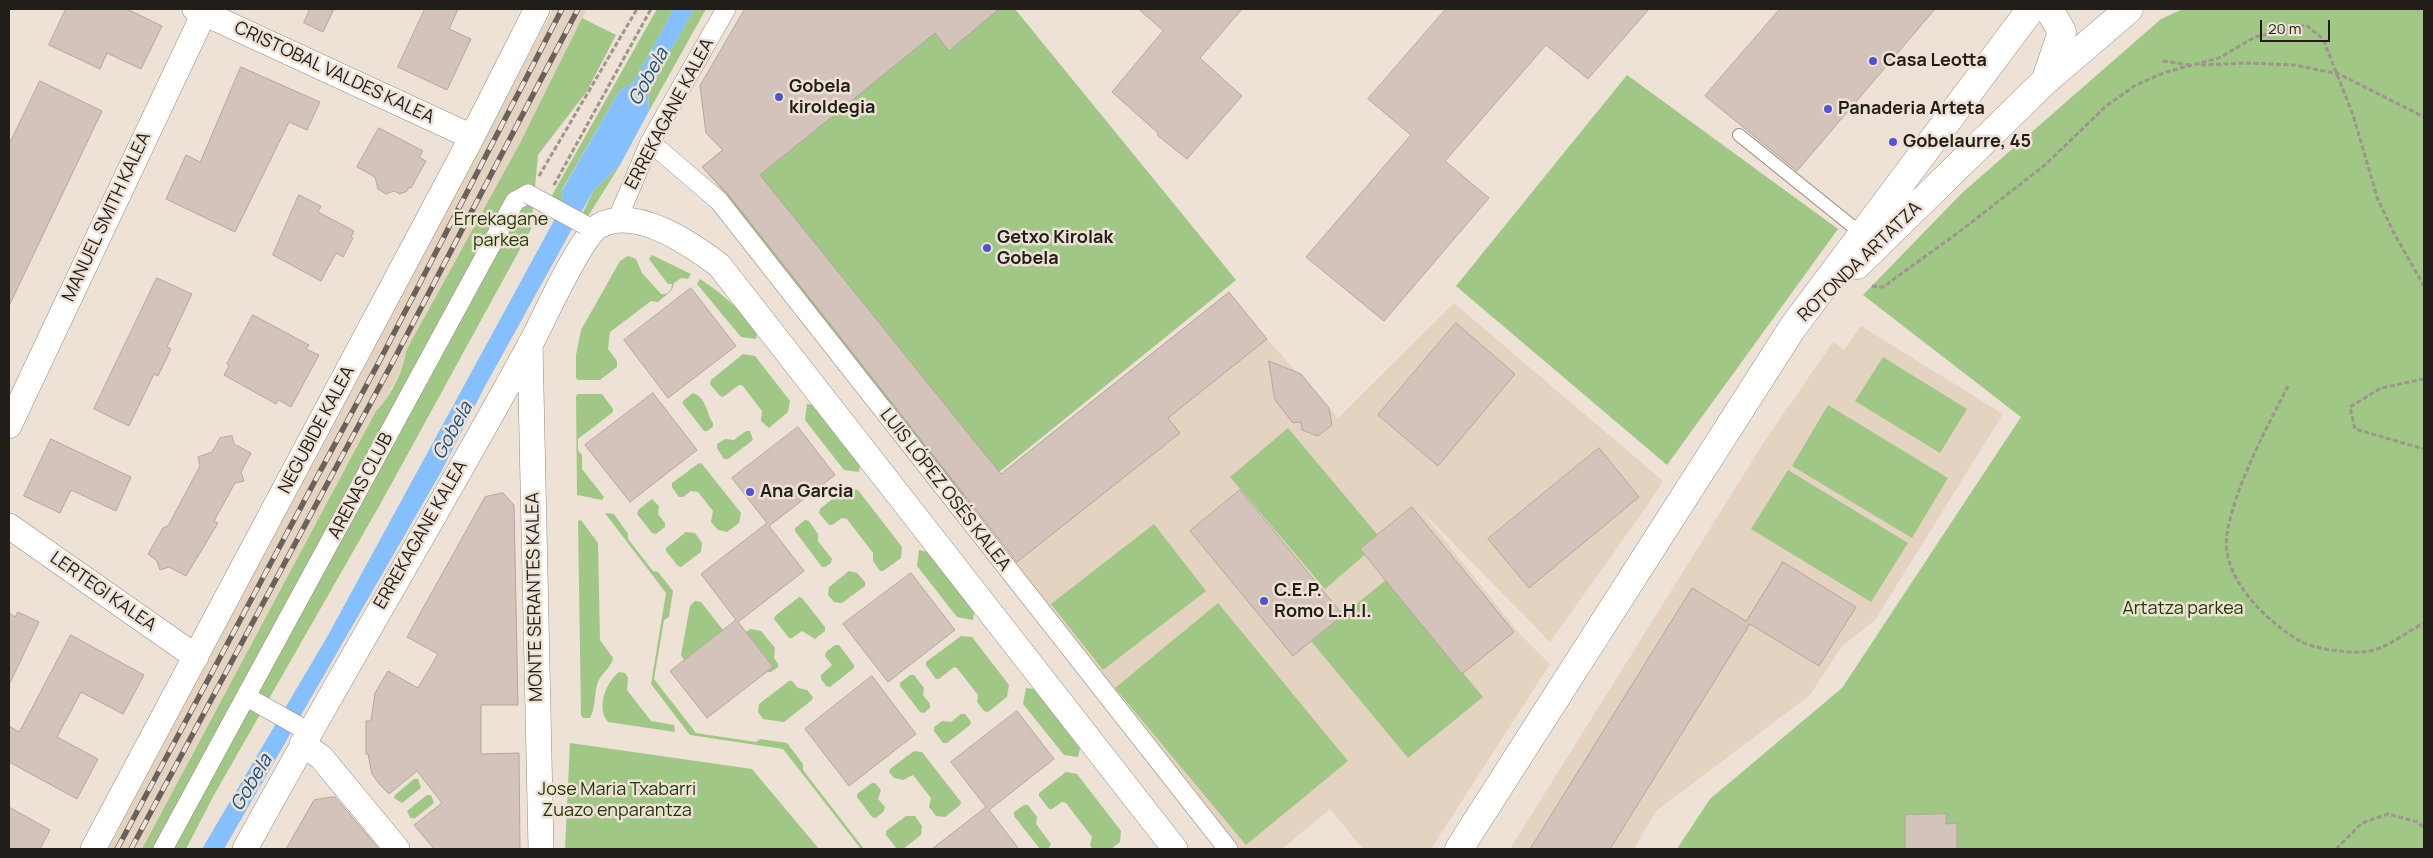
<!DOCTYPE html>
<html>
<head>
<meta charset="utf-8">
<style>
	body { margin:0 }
	#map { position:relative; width:2433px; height:858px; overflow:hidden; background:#eee1d5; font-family:Manrope,sans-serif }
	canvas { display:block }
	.frame { position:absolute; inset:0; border:10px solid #211d19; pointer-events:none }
	.scale { position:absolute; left:2260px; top:20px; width:70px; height:22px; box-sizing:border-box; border:2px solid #211d19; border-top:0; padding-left:6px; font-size:15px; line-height:18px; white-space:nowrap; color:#211d19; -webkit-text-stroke:4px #eee1d5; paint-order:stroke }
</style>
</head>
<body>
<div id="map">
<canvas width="2433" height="858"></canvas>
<div class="frame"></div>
<div class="scale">20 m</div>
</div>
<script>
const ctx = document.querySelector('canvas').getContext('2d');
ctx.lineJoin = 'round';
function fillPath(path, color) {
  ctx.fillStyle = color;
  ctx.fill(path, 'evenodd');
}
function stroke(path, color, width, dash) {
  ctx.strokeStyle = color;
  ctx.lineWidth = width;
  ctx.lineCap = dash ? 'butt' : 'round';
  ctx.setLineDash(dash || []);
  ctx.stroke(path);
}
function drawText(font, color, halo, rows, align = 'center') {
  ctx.font = font + ' Manrope,sans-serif';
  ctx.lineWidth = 5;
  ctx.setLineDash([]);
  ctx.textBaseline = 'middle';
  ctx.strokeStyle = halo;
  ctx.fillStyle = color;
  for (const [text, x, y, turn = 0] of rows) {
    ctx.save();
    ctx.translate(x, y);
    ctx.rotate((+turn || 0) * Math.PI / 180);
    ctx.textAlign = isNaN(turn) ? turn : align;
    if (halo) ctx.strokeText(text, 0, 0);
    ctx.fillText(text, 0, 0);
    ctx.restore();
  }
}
const built = new Path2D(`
	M 553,9 L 587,9 L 520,143 L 407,350 L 405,363 L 382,406 L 376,411 L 142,849 L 108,849 Z
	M 1229,292 L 1267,339 L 1338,418 L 1454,303 L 1663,481 L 1647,506 L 1550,642 L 1418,507 L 1519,633 L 1550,664 L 1431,849 L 1363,849 L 1330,809 L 1282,849 L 1229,849 L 960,506 Z
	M 1861,326 L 2003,414 L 1875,620 L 1842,646 L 1810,695 L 1656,811 L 1634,849 L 1510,849 L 1764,442 L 1833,342 L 1844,350 Z`);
const green = new Path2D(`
	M 657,9 L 674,9 L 633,83 L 619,91 L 562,190 L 563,204 L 551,197 Z
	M 694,9 L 706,9 L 649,111 L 648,91 Z
	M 745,9 L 1015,9 L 1236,280 L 961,503 L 738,216 L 730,199 L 702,167 L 722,150 L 706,133 L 700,86 Z
	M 2183,9 L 2424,9 L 2424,849 L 1677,849 L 1710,799 L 1842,688 L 2021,417 L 1863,295 L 1962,193 L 2161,19 Z
	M 582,18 L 616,35 L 587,91 L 538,155 L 531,229 L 382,501 L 214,795 L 186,849 L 142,849 L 376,411 C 390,398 404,370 406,351 L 520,143 Z
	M 1627,75 L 1838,229 L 1667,465 L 1456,286 Z
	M 620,165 L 587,218 L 582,215 L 593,191 Z
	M 652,255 L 691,274 L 688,279 L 681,278 L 674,283 L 672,290 L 658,302 L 651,301 L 610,332 L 608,349 L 617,361 L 617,367 L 600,380 L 578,380 L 576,378 L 576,355 L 581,330 L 620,261 L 628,256 L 636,259 L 642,273 L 661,294 L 666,294 L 671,290 L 672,284 L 668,284 L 649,259 Z
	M 700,279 C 722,293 740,310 757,330 L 756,339 L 741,337 L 697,284 Z
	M 743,354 L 755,356 L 790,401 L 788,412 L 769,428 L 761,421 L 762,411 L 742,385 L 739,385 L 723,397 L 720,396 L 710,384 L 711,380 Z
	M 1883,357 L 1967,409 L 1940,453 L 1855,401 Z
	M 693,393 C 707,398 706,413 713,423 L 713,427 L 707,431 L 704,431 L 683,404 L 683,401 Z
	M 578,394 L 602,394 L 613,409 L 613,412 L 578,439 L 578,450 L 582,455 L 582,469 L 604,497 L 602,500 L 577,495 L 576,396 Z
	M 807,404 L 815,405 L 860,464 L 859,472 L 844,470 L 805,420 Z
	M 1828,405 L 1948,478 L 1912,538 L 1792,466 Z
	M 1288,428 L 1382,540 L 1325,589 L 1230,477 Z
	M 746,431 L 750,431 L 753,440 L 728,459 L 724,459 L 717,448 L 717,444 L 725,439 L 734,440 Z
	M 699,463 L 702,464 L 741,513 L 739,523 L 727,532 L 718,530 L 711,522 L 713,511 L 698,492 L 691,491 L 683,497 L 679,497 L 672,487 L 672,483 Z
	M 1788,470 L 1908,543 L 1871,602 L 1751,529 Z
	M 846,488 L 858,490 L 902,547 L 901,558 L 883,571 L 880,571 L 873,561 L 873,553 L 847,519 L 842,518 L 832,525 L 829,525 L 819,513 L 820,509 Z
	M 652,499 L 659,506 L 658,514 L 665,523 L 665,527 L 656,534 L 652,533 L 637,514 L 638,510 Z
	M 605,513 L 614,514 L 628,534 L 628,539 L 653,571 L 658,572 L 673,591 L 669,617 L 664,620 L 654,679 L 696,733 L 756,742 L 760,739 L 787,743 L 803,764 L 803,770 L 864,849 L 861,849 L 783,749 L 690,735 L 651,684 L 666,593 Z
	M 581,520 L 598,543 L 600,640 L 613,658 C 612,667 602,672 598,682 C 594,693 596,707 590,718 L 583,718 L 581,715 L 578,521 Z
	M 805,520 L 809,521 L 818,534 L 818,541 L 832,559 L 831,563 L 825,567 L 822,567 L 795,531 L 795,528 Z
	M 1154,524 L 1206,591 L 1103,670 L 1051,604 Z
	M 686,532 L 695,533 L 702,543 L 701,552 L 681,567 L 678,566 L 666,551 L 666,548 Z
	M 919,550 L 928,552 L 974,612 L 973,620 L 957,617 L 917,566 Z
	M 849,571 L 857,573 L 865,582 L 865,586 L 842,603 L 834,602 L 828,595 L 829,587 Z
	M 1386,580 L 1483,697 L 1408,758 L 1311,641 Z
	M 799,597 L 802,598 L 825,627 L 825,631 L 815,639 L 802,631 L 792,638 L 789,638 L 774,619 L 775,616 Z
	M 695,601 L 701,602 L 723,630 L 684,660 L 681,655 L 690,606 Z
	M 1218,603 L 1348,761 L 1246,845 L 1115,688 Z
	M 750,629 L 761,631 L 775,648 L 774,658 L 778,664 L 778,667 L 771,672 L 766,672 L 773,667 L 746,632 Z
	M 961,636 L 972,637 L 1009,685 L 1007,697 L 988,712 L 984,711 L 977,702 L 978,695 L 957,668 L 954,667 L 939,679 L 936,679 L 926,665 L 926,662 Z
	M 835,645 L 839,645 L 854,665 L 854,668 L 830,687 L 826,686 L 821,679 L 821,675 L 832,665 L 825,656 L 826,652 Z
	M 619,672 L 625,673 L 628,678 L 627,690 L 651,721 L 674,725 L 675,732 L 608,722 C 596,708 606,682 619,672 Z
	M 910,675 L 914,675 L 924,688 L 923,695 L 930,704 L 930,708 L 924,713 L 920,712 L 900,686 L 900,683 Z
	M 789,681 L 792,681 L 798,688 L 807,690 L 813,697 L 812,700 L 784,722 L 763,719 L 758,712 L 759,704 Z
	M 1026,688 L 1034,689 L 1080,748 L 1078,757 L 1064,755 L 1023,704 Z
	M 961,714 L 965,714 L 971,722 L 970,725 L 947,743 L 943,743 L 934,731 L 934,727 L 942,721 L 951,722 Z
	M 570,743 L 752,769 L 819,849 L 565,849 Z
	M 914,751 L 922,752 L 961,802 L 960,805 L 945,817 L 936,816 L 929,807 L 931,798 L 913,775 L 903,780 L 894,778 L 889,772 L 890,769 Z
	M 1066,772 L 1077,774 L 1121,831 L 1120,842 L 1111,849 L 1093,849 L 1090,846 L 1092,837 L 1066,803 L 1062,802 L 1052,809 L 1049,809 L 1039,796 L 1039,793 Z
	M 414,779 L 418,779 L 421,788 L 402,803 L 394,798 L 395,795 Z
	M 872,783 L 875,783 L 881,790 L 878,799 L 885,807 L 884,811 L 876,818 L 872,817 L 857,797 L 857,794 Z
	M 427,795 L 431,795 L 434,803 L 414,819 L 413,817 L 411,819 L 407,811 Z
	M 1024,805 L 1028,805 L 1037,817 L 1036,824 L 1051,844 L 1048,849 L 1040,849 L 1014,816 L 1014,812 Z
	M 906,816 L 915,816 L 922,826 L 921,835 L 903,849 L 897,849 L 886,835 L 886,831 Z`);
const water = new Path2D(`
	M 674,9 L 694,9 L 648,91 L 649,111 L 620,165 L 593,191 L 484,388 L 441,472 L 224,849 L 202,849 L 327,637 L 563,204 L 562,191 L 619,91 L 633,83 Z`);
const building = new Path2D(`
	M 66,9 L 127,9 L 162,26 L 141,69 L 107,53 L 100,69 L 49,45 Z
	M 310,9 L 334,9 L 323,32 L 304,23 Z
	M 425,9 L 458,9 L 449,29 L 471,39 L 447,90 L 398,67 Z
	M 745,9 L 999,9 L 949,51 L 935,33 L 760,175 L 1001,474 L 1229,292 L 1267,339 L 1168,418 L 1180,433 L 1017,562 L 728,194 L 702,167 L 723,150 L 706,133 L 700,86 Z
	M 1139,9 L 1242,9 L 1200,58 L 1242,96 L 1187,159 L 1157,135 L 1158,133 L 1112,92 L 1163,31 Z
	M 1446,9 L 1649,9 L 1588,79 L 1546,45 L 1445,161 L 1489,198 L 1384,321 L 1306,257 L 1411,135 L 1368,99 Z
	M 1780,9 L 1935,9 L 1797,171 L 1705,96 Z
	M 241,67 L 320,102 L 307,130 L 289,122 L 235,232 L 166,199 L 186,155 L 200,162 Z
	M 40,81 L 102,111 L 9,306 L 9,145 Z
	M 379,128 L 423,151 L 419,157 L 426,161 L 411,188 L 409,187 L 407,191 L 400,194 L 394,191 L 386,194 L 378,189 L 375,177 L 357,167 Z
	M 299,195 L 321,206 L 318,212 L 354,231 L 351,237 L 353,238 L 343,257 L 336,253 L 321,281 L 273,255 Z
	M 157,278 L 192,294 L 167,347 L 171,349 L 158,376 L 154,374 L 129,426 L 94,409 Z
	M 691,288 L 736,346 L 668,398 L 624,340 Z
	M 253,315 L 309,345 L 306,349 L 319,355 L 291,407 L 279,400 L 276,404 L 224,375 L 229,366 L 227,364 Z
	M 1456,323 L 1515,374 L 1438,466 L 1378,415 Z
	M 1269,361 L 1301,374 L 1329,408 L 1332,425 L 1318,436 L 1302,430 L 1301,422 L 1293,423 L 1275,400 Z
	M 653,393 L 697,450 L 630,502 L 585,445 Z
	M 798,427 L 835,475 L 769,526 L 804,571 L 738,622 L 773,667 L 707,718 L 670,671 L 736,620 L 701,574 L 767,523 L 732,478 Z
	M 232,436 L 234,444 L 251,453 L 241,472 L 244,481 L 235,483 L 214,521 L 218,523 L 186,576 L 169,567 L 160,570 L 157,561 L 148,554 L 163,528 L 168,526 L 200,466 L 198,457 L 212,452 L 220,438 Z
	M 51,439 L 131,477 L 116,511 L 71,490 L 60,513 L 24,496 Z
	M 1599,448 L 1639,497 L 1529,588 L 1488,539 Z
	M 1240,490 L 1343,615 L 1293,656 L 1190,531 Z
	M 503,493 L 514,505 L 518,705 L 481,705 L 481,754 L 519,753 L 520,849 L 434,849 L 414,825 L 442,803 L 417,771 L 389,794 L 380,785 L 372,774 L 368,754 L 366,754 L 366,721 L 371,721 L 375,693 L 388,671 L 418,688 L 438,654 L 407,637 L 485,497 Z
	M 1412,507 L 1514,632 L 1462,674 L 1360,549 Z
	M 1783,562 L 1856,607 L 1819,666 L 1750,624 L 1610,849 L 1530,849 L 1692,588 L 1746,621 Z
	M 911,573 L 955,630 L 888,682 L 843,624 Z
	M 18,612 L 39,622 L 9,685 L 9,613 L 15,617 Z
	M 71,635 L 144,675 L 123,714 L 81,692 L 57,737 L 98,759 L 77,799 L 9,762 L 9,726 L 19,732 Z
	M 872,676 L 916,734 L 849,786 L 805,729 Z
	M 1017,711 L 1054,759 L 989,810 L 1019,849 L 932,849 L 986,807 L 951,762 Z
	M 335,797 L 379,849 L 286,849 L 314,800 Z
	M 9,807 L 50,830 L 40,849 L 9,849 Z
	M 1946,814 L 1946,824 L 1957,823 L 1957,849 L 1905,849 L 1905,815 Z`);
const path = new Path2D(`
	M 2163,61 L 2190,65
	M 2201,65 L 2247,63 L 2295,65 L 2339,74 L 2424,117
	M 539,176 L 637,9
	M 554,185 L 651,9
	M 1872,286 L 1883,287 L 1959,232 L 2045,165 L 2106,106 L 2136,85 L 2166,72 L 2219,58 L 2255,37 L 2306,25 L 2323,39 L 2353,115 L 2378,200 L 2395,235 L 2424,286
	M 2424,379 L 2381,388 L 2350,407 L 2355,429 L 2424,449
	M 2288,386 C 2266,429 2235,486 2227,534 C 2220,577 2266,621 2300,641 C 2314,649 2347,653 2363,652 C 2386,650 2404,633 2424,623
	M 2336,849 L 2362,823 L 2388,814 L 2418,822 L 2424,828`);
const service = new Path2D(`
	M 1739,135 L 1862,234`);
const pedestrian = new Path2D(`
	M 650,142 L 719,201 L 1228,849
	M 617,220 L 650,142 L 726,9
	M 247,697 L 309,732
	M 163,849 L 515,201 L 528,194`);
const minor = new Path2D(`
	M 195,9 L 472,137
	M 530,344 L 541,849
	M 9,426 L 206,9
	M 9,526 L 196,657
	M 302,744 L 321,757 L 397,849
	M 93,849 L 472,137 L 537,9
	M 245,849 C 338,679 438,513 531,343 C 544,319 580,237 599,226 C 635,205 691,244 719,265 L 1175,849`);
const tertiary = new Path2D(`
	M 2046,79 L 2062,32 L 2049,9
	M 1857,265 L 2045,81 L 2129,9
	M 1459,849 L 1793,327 L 2031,9`);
const rail = new Path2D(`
	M 117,849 L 379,362 L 562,9
	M 131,849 L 390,367 L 578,9`);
const pedestrianBridge = new Path2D(`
	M 528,194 L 585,225`);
const markers = [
	[1873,61,5,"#5254cb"],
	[779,97,5,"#5254cb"],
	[1828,109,5,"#5254cb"],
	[1893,142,5,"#5254cb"],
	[987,248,5,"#5254cb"],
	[750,492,5,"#5254cb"],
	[1264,601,5,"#5254cb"]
];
const poiNames = [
	["Casa Leotta",1883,61],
	["Gobela",789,87],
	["kiroldegia",789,108],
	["Panaderia Arteta",1838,109],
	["Gobelaurre, 45",1903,142],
	["Getxo Kirolak",997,238],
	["Gobela",997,259],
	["Ana Garcia",760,492],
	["C.E.P.",1274,591],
	["Romo L.H.I.",1274,612]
];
const streetNames = [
	["CRISTOBAL VALDES KALEA",334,73,25],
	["ERREKAGANE KALEA",670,114,-62],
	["MANUEL SMITH KALEA",107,217,-65],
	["ROTONDA ARTATZA",1860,262,-44],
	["NEGUBIDE KALEA",317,430,-62],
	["ARENAS CLUB",361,486,-62],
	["LUIS LÓPEZ OSÉS KALEA",945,490,52],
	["ERREKAGANE KALEA",421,535,-60],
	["LERTEGI KALEA",103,592,35],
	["MONTE SERANTES KALEA",535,597,-91]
];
const parkNames = [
	["Errekagane",501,220],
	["parkea",501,241],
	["Artatza parkea",2183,609],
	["Jose Maria Txabarri",617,790],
	["Zuazo enparantza",617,811]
];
const waterNames = [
	["Gobela",649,77,-61],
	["Gobela",453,431,-61],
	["Gobela",252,783,-59]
];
fillPath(built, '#e5d3c2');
fillPath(green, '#a0c785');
fillPath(water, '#85bffd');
fillPath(building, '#d3c3ba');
stroke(building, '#b5a69e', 1);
stroke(service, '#968a7f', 14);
stroke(pedestrian, '#968a7f', 20);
stroke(minor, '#968a7f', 26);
stroke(tertiary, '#968a7f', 29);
stroke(path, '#9e958c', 3, [5, 2.5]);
stroke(service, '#fff', 12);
stroke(pedestrian, '#fff', 19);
stroke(minor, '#fff', 25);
stroke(tertiary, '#fff', 28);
stroke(rail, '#69625b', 5.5);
stroke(rail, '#eee1d5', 4, [11]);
stroke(pedestrianBridge, '#968a7f', 20, []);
stroke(pedestrianBridge, '#fff', 19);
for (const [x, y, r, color] of markers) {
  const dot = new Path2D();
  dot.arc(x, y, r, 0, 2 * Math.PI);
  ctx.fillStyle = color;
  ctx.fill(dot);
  stroke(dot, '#eee1d5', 2);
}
drawText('bold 18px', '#211d19', '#eee1d5', poiNames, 'left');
drawText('18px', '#211d19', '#eee1d5', streetNames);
drawText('18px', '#1e3803', '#eee1d5', parkNames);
drawText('italic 19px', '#124f87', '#eee1d5', waterNames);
</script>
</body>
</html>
